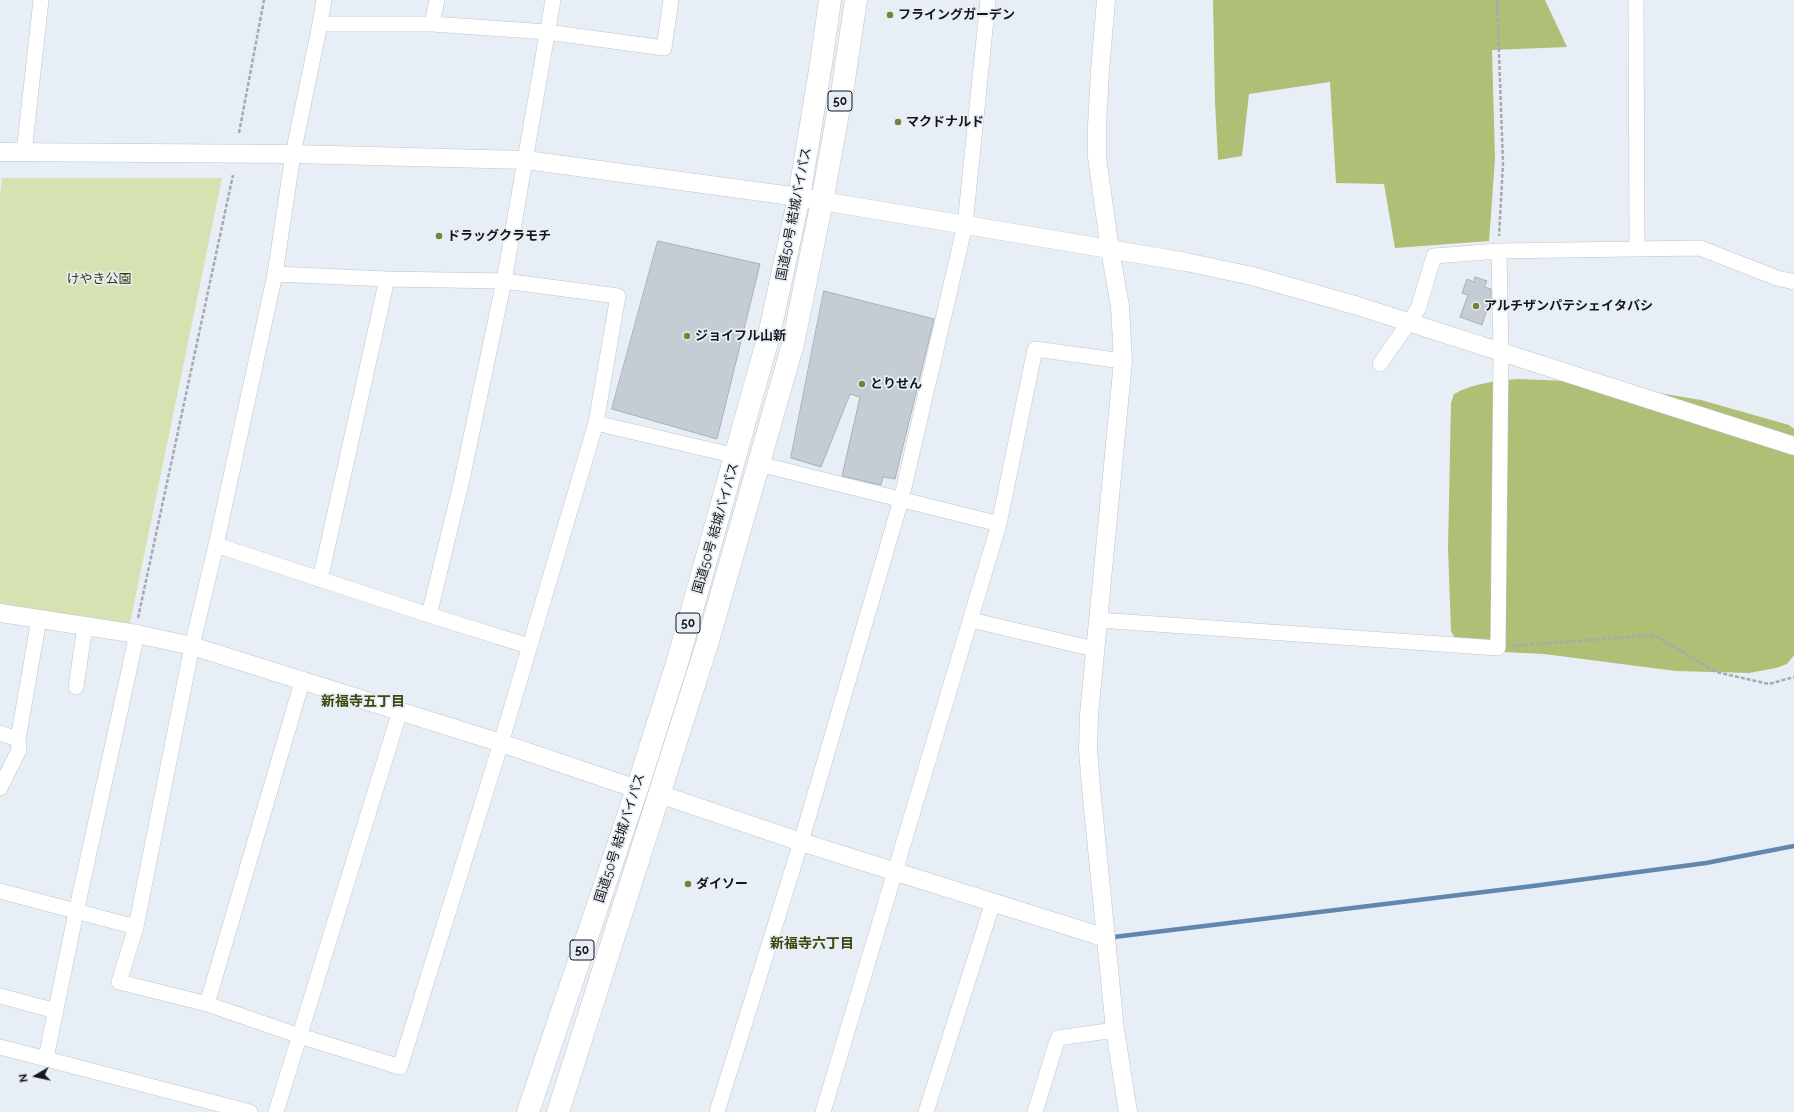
<!DOCTYPE html>
<html>
<head>
<meta charset="utf-8">
<style>
	body { margin:0 }
	#map { position:relative; width:1794px; height:1112px; overflow:hidden; background:#e8eef5; font-family:Raleway,sans-serif }
	canvas { display:block }
	.north { position:absolute; left:16px; top:1056px; width:40px; height:40px; -webkit-text-stroke:3px #e8eef5; paint-order:stroke; rotate:261deg; font-size:11px; font-weight:700; line-height:16px; text-align:center; color:#141619 }
	.north::after { content:''; display:block; margin:auto; width:14px; height:18px; background:#141619; clip-path:polygon(50% 0,100% 100%,50% 72%,0 100%) }
</style>
</head>
<body>
<div id="map">
<canvas width="1794" height="1112"></canvas>
<div class="north">N</div>
</div>
<script>
const ctx = document.querySelector('canvas').getContext('2d');
ctx.lineJoin = 'round';
function fillPath(path, color) {
  ctx.fillStyle = color;
  ctx.fill(path, 'evenodd');
}
function stroke(path, color, width, dash) {
  ctx.strokeStyle = color;
  ctx.lineWidth = width;
  ctx.lineCap = dash ? 'butt' : 'round';
  ctx.setLineDash(dash || []);
  ctx.stroke(path);
}
function drawText(font, color, halo, rows, align = 'center') {
  ctx.font = font + ' Raleway,"Noto Sans JP",sans-serif';
  ctx.lineWidth = 3.5;
  ctx.setLineDash([]);
  ctx.textBaseline = 'middle';
  ctx.strokeStyle = halo;
  ctx.fillStyle = color;
  for (const [text, x, y, turn = 0] of rows) {
    ctx.save();
    ctx.translate(x, y);
    ctx.rotate((+turn || 0) * Math.PI / 180);
    ctx.textAlign = isNaN(turn) ? turn : align;
    if (halo) ctx.strokeText(text, 0, 0);
    ctx.fillText(text, 0, 0);
    ctx.restore();
  }
}
const green = new Path2D(`
	M 2,178 L 222,178 L 129,628 L 0,608 L 0,195 Z`);
const forest = new Path2D(`
	M 1213,0 L 1545,0 L 1567,47 L 1492,50 L 1495,159 L 1489,241 L 1395,248 L 1384,184 L 1336,183 L 1330,82 L 1249,94 L 1242,156 L 1218,160 L 1215,101 Z
	M 1518,379 L 1593,382 L 1701,400 L 1789,425 L 1794,429 L 1794,655 L 1787,664 L 1776,668 L 1749,673 L 1676,671 L 1544,654 L 1482,651 L 1455,639 L 1451,631 L 1448,549 L 1451,403 L 1454,394 C 1474,383 1495,381 1518,379 Z`);
const stream = new Path2D(`
	M 1114,937 L 1533,886 L 1706,863 L 1794,846`);
const building = new Path2D(`
	M 658,241 L 760,264 L 717,439 L 612,409 Z
	M 1475,277 L 1487,281 L 1484,287 L 1491,289 L 1491,297 L 1482,325 L 1460,317 L 1468,295 L 1462,293 L 1467,279 L 1474,282 Z
	M 824,291 L 934,319 L 895,479 L 883,477 L 881,485 L 842,476 L 860,397 L 850,394 L 821,467 L 791,458 Z`);
const path = new Path2D(`
	M 1497,0 L 1503,163 L 1499,236
	M 239,133 L 264,0
	M 138,618 L 233,175
	M 1512,646 L 1654,635 L 1716,672 L 1769,684 L 1794,677`);
const minor = new Path2D(`
	M 1636,0 L 1637,248
	M 320,24 L 324,0
	M 432,24 L 437,0
	M 24,152 L 41,0
	M 275,274 L 387,279 L 504,281 L 618,296 L 596,423 L 501,743 L 400,1067 L 300,1036 L 207,1004 L 119,982 L 136,927 L 192,646 L 216,545 L 275,274 L 293,154 L 320,24 L 432,24 L 547,32 L 664,48 L 671,0
	M 1380,364 L 1418,309 L 1434,256 L 1499,251 L 1700,248 L 1777,278 L 1794,282
	M 596,423 L 736,456
	M 759,464 L 999,524
	M 216,545 L 429,615 L 529,646
	M 320,580 L 387,279
	M 429,615 L 461,484 L 504,281 L 553,0
	M 971,620 L 1094,649
	M 1098,620 L 1498,648 L 1501,353 L 1499,251
	M 76,687 L 85,626
	M 0,733 L 18,739
	M 0,788 L 19,750 L 18,739 L 39,619
	M 0,891 L 136,927
	M 0,996 L 56,1011
	M 207,1004 L 302,682
	M 0,1047 L 250,1112
	M 46,1058 L 76,912 L 137,634
	M 276,1112 L 400,711
	M 717,1112 L 801,842 L 901,500 L 965,225 L 988,0
	M 823,1112 L 999,524 L 1035,349 L 1123,361
	M 926,1112 L 993,902
	M 1035,1112 L 1058,1038 L 1115,1030`);
const tertiary = new Path2D(`
	M 1106,0 L 1100,71 L 1097,126 L 1097,157 L 1110,250 L 1120,306 L 1123,361 L 1089,715 L 1088,749 L 1091,787 L 1115,1030 L 1128,1112
	M 0,152 L 293,154 L 526,160 L 799,197 L 1186,262 L 1252,276 L 1358,306 L 1794,446
	M 0,613 L 137,634 L 192,646 L 501,743 L 637,789
	M 659,794 L 801,842 L 1106,938`);
const trunk = new Path2D(`
	M 528,1112 L 637,789 L 678,660 L 769,335 L 799,197 L 821,64 L 830,0
	M 558,1112 L 708,641 L 793,344 L 822,201 L 843,86 L 856,0`);
const markers = [
	[890,15,4,"#758432"],
	[898,122,4,"#758432"],
	[439,236,4,"#758432"],
	[1476,306,4,"#758432"],
	[687,336,4,"#758432"],
	[862,384,4,"#758432"],
	[688,884,4,"#758432"]
];
const shields = [
	[840,101,24],
	[688,623,24],
	[582,950,24]
];
const shieldNames = [
	["50",840,101],
	["50",688,623],
	["50",582,950]
];
const poiNames = [
	["フライングガーデン",898,15],
	["マクドナルド",906,122],
	["ドラッグクラモチ",447,236],
	["アルチザンパテシェイタバシ",1484,306],
	["ジョイフル山新",695,336],
	["とりせん",870,384],
	["ダイソー",696,884]
];
const streetNames = [
	["国道50号 結城バイパス",794,214,-79],
	["国道50号 結城バイパス",716,528,-74],
	["国道50号 結城バイパス",620,838,-72]
];
const parkNames = [
	["けやき公園",99,279]
];
const neighbourhoodNames = [
	["新福寺五丁目",363,702],
	["新福寺六丁目",812,944]
];
fillPath(green, '#d6e2b1');
fillPath(forest, '#afbf76');
stroke(stream, '#6287af', 4.5);
fillPath(building, '#c6ccd3');
stroke(building, '#a9afb6', 1);
stroke(minor, '#bec5cc', 16);
stroke(tertiary, '#bec5cc', 19);
stroke(trunk, '#bec5cc', 23);
stroke(path, '#a5aab0', 2.5, [4, 2]);
stroke(minor, '#fff', 15);
stroke(tertiary, '#fff', 18);
stroke(trunk, '#fff', 22);
for (const [x, y, r, color] of markers) {
  const dot = new Path2D();
  dot.arc(x, y, r, 0, 2 * Math.PI);
  ctx.fillStyle = color;
  ctx.fill(dot);
  stroke(dot, '#e8eef5', 1.5);
}
for (const [x, y, w] of shields) {
  const box = new Path2D();
  box.roundRect(x - w / 2, y - 10, w, 20, 3);
  ctx.fillStyle = '#e8eef5';
  ctx.fill(box);
  stroke(box, '#141619', 1);
}
drawText('bold 12px', '#141619', null, shieldNames);
drawText('bold 13px', '#141619', '#e8eef5', poiNames, 'left');
drawText('13px', '#141619', '#e8eef5', streetNames);
drawText('13px', '#303900', '#e8eef5', parkNames);
drawText('bold 14px', '#3d470c', '#e8eef5', neighbourhoodNames);
</script>
</body>
</html>
